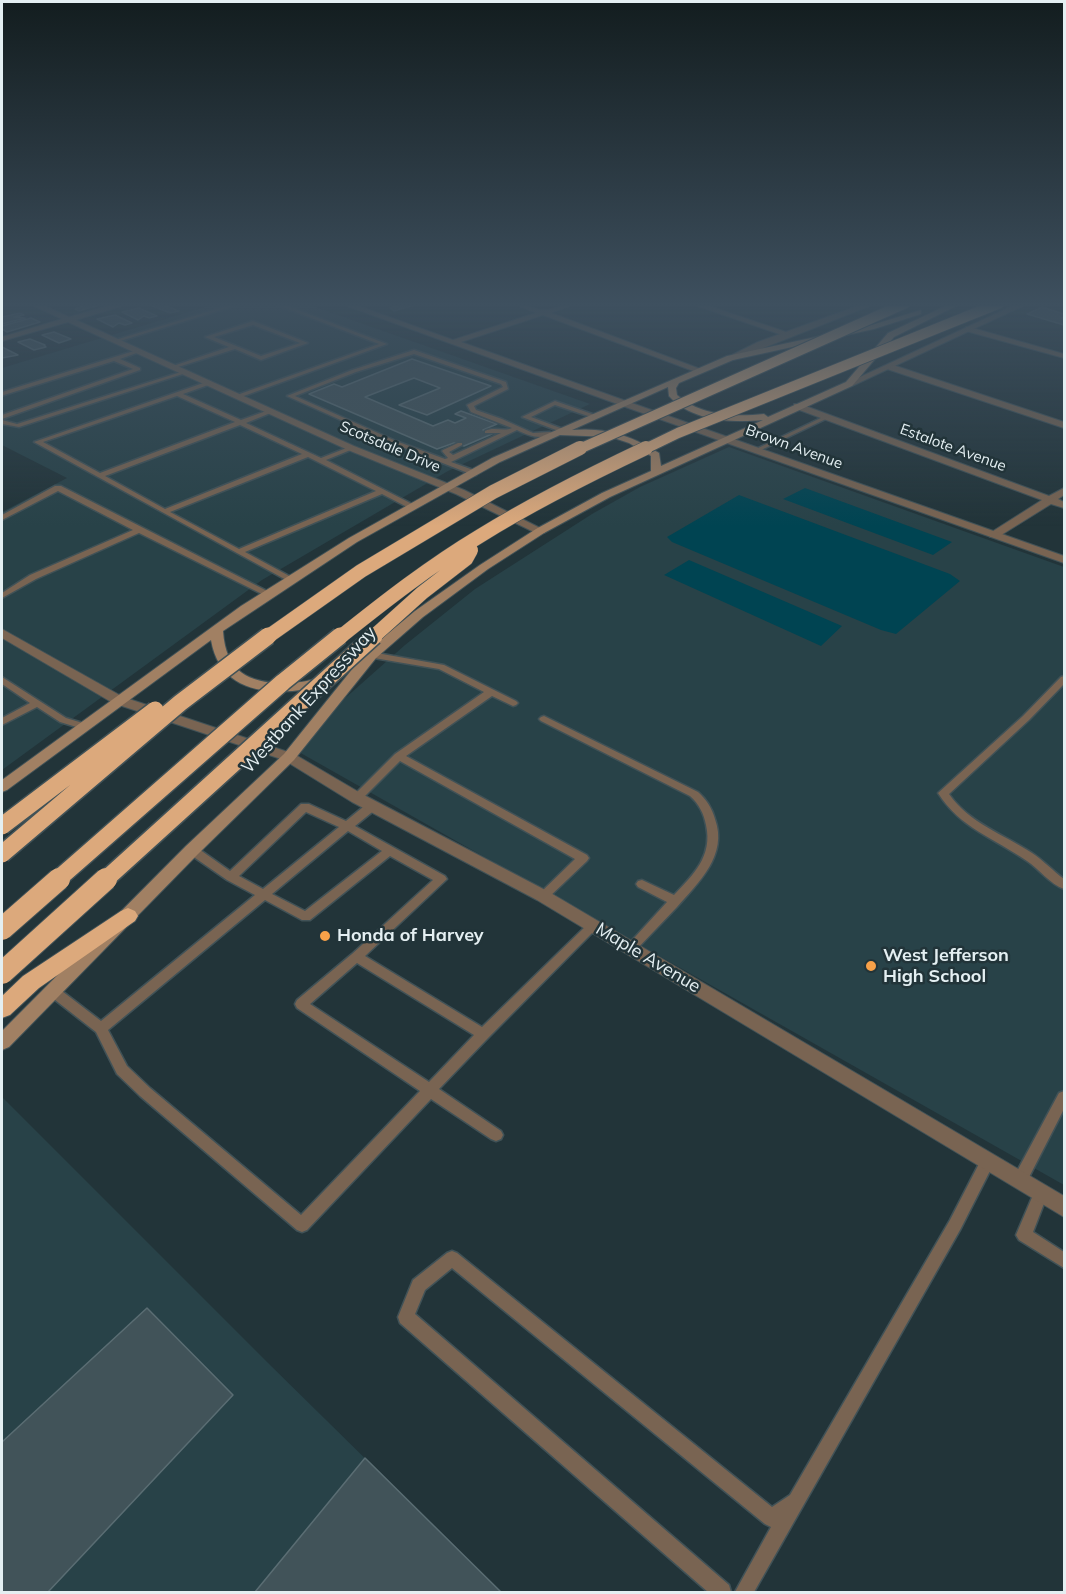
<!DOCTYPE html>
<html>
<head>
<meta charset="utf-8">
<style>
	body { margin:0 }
	#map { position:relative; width:1066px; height:1594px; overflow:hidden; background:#223439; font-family:Mulish,sans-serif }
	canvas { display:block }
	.frame { position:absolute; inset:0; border:3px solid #e4eff2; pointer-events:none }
</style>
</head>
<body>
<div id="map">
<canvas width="1066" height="1594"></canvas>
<div class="frame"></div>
</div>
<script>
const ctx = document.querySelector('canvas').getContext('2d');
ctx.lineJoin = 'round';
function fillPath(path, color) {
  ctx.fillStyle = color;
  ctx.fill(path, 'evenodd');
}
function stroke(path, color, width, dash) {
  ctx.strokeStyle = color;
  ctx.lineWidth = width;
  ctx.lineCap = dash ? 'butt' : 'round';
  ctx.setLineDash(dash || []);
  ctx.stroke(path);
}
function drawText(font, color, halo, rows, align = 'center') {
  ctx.font = font + ' Mulish,sans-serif';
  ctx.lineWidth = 5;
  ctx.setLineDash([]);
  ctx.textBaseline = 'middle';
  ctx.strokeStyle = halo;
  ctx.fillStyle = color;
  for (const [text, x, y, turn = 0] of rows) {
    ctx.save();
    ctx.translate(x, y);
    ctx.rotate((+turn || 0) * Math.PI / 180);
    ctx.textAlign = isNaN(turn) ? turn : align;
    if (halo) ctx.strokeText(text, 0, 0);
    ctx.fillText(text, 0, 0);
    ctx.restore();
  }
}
const built = new Path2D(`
	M 218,303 L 304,303 L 590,404 L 448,471 L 262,580 L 2,770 L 2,512 L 67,478 L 2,445 L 2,368 Z
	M 729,447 L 1064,567 L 1064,1185 L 290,747 L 405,645 L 475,589 L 592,514 L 640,487 Z
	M 2,1097 L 266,1361 L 501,1592 L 2,1592 Z`);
const green = new Path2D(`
	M 805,488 L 952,542 L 933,555 L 783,499 Z
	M 739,495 L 950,574 L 960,581 L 896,634 L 881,630 L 672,542 L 667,537 Z
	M 689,560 L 842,626 L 821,646 L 664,575 Z`);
const building = new Path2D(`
	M 82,303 L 107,303 L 79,311 L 75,309 L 84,306 L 74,305 Z
	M 159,303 L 179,311 L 170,313 L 150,305 Z
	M 406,303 L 422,303 L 394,311 L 390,308 Z
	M 1042,307 L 1064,314 L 1064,317 L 1061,318 L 1064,319 L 1064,325 L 1027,314 Z
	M 139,308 L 157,316 L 149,318 L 144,316 L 138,320 L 122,312 Z
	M 20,313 L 24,315 L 14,317 L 25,318 L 2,324 L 2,317 Z
	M 115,315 L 132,323 L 125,325 L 119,323 L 113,327 L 97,319 Z
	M 31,318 L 40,322 L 7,332 L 2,329 L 2,326 Z
	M 54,332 L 71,339 L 59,343 L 42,335 Z
	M 30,339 L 45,345 L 44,345 L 46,347 L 34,350 L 18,342 Z
	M 2,347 L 18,355 L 2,358 Z
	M 412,359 L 491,386 L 427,415 L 399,405 L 440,388 L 414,378 L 365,397 L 433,426 L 448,420 L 455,423 L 466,418 L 455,414 L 461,411 L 497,424 L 483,430 L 492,434 L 464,446 L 454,443 L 437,449 L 309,394 L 334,384 L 342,387 Z
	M 147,1308 L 233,1395 L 48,1592 L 2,1592 L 2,1442 Z
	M 365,1458 L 501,1592 L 255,1592 Z`);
const service = new Path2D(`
	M 236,303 L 244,303 L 117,342 L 112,341 Z
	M 272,303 L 280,303 L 387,344 L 241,397 L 237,397 L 237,395 L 379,344 Z
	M 253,321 L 308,343 L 261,360 L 235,349 L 175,368 L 170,367 L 229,347 L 205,337 ZM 253,325 L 300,343 L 261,356 L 214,337 Z
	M 137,350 L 142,351 L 120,359 L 140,368 L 140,370 L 2,419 L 2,415 L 133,369 L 114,361 L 4,395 L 2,396 L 2,392 Z
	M 414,350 L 506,382 L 508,389 L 474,406 L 476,410 L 502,419 L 533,433 L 550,432 L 553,434 C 541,440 529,436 517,430 L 451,462 L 476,471 L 476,475 L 473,475 L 392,443 L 287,396 L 352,370 ZM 414,354 L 501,384 L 503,387 L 467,405 L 471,412 L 512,428 C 503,432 494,426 485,431 L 485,433 L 501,433 L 453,455 L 449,452 L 462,445 L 462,443 L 458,443 L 443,450 L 442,451 L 448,458 L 445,459 L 396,441 L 295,396 L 356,372 Z
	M 184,371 L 189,372 L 19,427 L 2,424 L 2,420 L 17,424 Z
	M 209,381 L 211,382 L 211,384 L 183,394 L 241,420 L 269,410 L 273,410 L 273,412 L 246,423 L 321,458 L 349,447 L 353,447 L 353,449 L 326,460 L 416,506 L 409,508 L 382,494 L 245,552 L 293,578 L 293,582 L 290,582 L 34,442 ZM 177,396 L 235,422 L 100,473 L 43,442 ZM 240,425 L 302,454 L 165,509 L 105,476 ZM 308,457 L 376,491 L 239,549 L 170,512 Z
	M 555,401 L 595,415 L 596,416 L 591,417 L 555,405 L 531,417 L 563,429 L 563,431 L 561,432 L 522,417 Z
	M 825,416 L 830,417 L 759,451 L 754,450 Z
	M 55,486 L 61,486 L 273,594 L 269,597 L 266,596 L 139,533 L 36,579 L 2,598 L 2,593 L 30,575 L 133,530 L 58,491 L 2,520 L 2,515 Z
	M 371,652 L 444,665 L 516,701 L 518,703 L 516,705 L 513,706 L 492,696 L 406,756 L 587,855 L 589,858 L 587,861 L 547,899 L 539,899 L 537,896 L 575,859 L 400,761 L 361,800 L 353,800 L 352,798 L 353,796 L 395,754 L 484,692 L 439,669 L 368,657 L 366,655 L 368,653 Z
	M 1064,676 L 1064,684 L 1029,720 L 949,794 C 969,823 1003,834 1032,853 C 1044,861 1053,871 1064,879 L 1064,889 C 1050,884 1039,869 1027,861 C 994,838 960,828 938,793 L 1023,716 L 1061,677 Z
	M 2,677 L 66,718 L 86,724 L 88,726 L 83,729 L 60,722 L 37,707 L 2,725 L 2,718 L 30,703 L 2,684 Z
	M 544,716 L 698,792 C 706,799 712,808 715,819 C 728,855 699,882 677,907 C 663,922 649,936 635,951 L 631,953 L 627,951 L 625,948 L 667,902 L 638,887 L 636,884 L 638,881 L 642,880 L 674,895 C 693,875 713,856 706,825 C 704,814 699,804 690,796 L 541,721 L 539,719 L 541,717 Z
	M 372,802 L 376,803 L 377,806 L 376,809 L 355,826 L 445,876 L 447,879 L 365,956 L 482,1027 L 589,923 L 597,923 L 599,926 L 488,1038 L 439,1089 L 501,1131 L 503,1135 L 501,1139 L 496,1141 L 491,1139 L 431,1099 L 307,1230 L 302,1232 L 297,1230 L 140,1096 L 117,1074 L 96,1032 L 50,996 L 48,992 L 50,988 L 54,987 L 58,988 L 101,1021 L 255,895 L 227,880 L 188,853 L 186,850 L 188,847 L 196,847 L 230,871 L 301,804 L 309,804 L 346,821 L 368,803 ZM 306,812 L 339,827 L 263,889 L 239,876 ZM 348,831 L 382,851 L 305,911 L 272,894 ZM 390,856 L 433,880 L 352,954 L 297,1000 L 295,1004 L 297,1008 L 420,1091 L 301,1215 L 150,1088 L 127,1066 L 108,1030 L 265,900 L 302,920 L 310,920 ZM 357,963 L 474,1035 L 429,1082 L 310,1004 Z
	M 1064,1091 L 1064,1109 L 1025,1185 L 1020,1187 L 1015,1185 L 1013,1180 L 1015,1175 L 1059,1093 Z
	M 988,1154 L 993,1156 L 995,1161 L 960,1230 L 754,1592 L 735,1592 L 771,1527 L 765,1524 L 452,1268 L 425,1290 L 415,1314 L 729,1585 L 731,1592 L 708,1592 L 400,1323 L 398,1317 L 413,1280 L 447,1253 L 452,1251 L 457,1253 L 772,1507 L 790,1495 L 950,1220 L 983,1156 Z
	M 1041,1186 L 1046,1188 L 1048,1193 L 1033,1232 L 1064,1252 L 1064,1268 L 1019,1240 L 1016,1235 L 1036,1188 Z`);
const minor = new Path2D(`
	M 28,303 L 38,303 L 69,317 L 119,303 L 131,303 L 76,320 L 354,446 L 464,490 L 546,531 L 544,533 L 536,533 L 456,494 L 348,450 L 68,322 L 2,341 L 2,337 L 62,319 Z
	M 339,303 L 350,303 L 453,340 L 536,313 L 513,303 C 524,303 532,309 542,310 C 553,311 565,303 577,303 L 551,313 L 703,370 L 696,372 L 543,315 L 461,342 L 626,401 L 626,405 L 623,406 Z
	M 689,303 L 700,303 L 792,334 L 785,336 Z
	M 969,327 L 1064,354 L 1064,358 L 966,331 L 966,327 Z
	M 887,365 L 893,365 L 1064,422 L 1064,428 L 887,369 Z
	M 794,404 L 800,404 L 1049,496 L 1064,488 L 1064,495 L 1058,499 L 1064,502 L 1064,508 L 1051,504 L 998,537 L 990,537 L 990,533 L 1042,500 L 794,408 Z`);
const tertiary = new Path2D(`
	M 866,303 L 877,303 L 733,360 L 726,358 L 758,342 Z
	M 1019,303 L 1029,303 L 852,386 L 845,384 Z
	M 620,401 L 626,401 L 1064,556 L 1064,563 L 620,405 Z
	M 2,629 L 123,697 L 294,754 L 362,794 L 549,892 L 1064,1196 L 1064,1217 L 537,900 L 352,802 L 284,760 L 113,703 L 2,638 Z`);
const secondary = new Path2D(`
	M 952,303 L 962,303 L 894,337 L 852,386 L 610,497 L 544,533 L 488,569 L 423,617 L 376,658 L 294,760 L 198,854 L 9,1047 L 2,1050 L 2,1031 L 186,846 L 284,754 L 366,652 L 415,611 L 480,565 L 536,529 L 602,493 L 651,471 L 651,456 L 629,443 L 611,437 L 560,435 L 500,462 L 357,542 L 223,631 C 226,679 258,686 301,682 C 310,681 320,676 329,678 L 331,681 L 329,684 C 283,697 221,699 211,640 L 7,790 L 2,792 L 2,780 L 241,606 L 349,538 L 492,458 L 727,356 L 872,325 L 921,310 L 921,314 L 874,329 L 733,360 L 679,383 L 676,388 L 677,395 C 701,416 734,417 764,414 L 768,417 L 846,382 L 888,333 ZM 668,387 L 669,396 C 691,421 731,423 763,420 L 661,466 L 659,453 C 631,435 605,427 572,430 Z`);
const motorway = new Path2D(`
	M 128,908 L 135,911 L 138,916 L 135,921 L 39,988 L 10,1015 L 2,1018 L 2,996 L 23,976 L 121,911 Z`);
const motorwayBridgeFar3 = new Path2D(`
	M 577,450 L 906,303
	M 643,450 L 678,433 L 1000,303`);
const motorwayBridgeFar2 = new Path2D(`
	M 266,638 L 361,571 L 493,492 L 580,448
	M 339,638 C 384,602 430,566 480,536 C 533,503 589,475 646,448
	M 372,638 L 422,593 L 466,559 L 471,550`);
const motorwayBridgeFar1 = new Path2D(`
	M 2,826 L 155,710
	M 2,854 L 180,703 L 268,636
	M 57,880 L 283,682 L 340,636
	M 105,880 L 374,636`);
const motorwayBridge = new Path2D(`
	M 2,929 L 59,879
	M 2,973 L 106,879`);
const markers = [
	[325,936,6,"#f7a149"],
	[871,966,6,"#f7a149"]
];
const farStreetnames = [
	["Scotsdale Drive",390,447,23],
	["Brown Avenue",794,447,20],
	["Estalote Avenue",953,448,20]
];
const streetNames = [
	["Westbank Expressway",309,700,-48],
	["Maple Avenue",648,958,31]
];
const poiNames = [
	["Honda of Harvey",337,936],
	["West Jefferson",883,956],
	["High School",883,977]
];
fillPath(built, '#284248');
fillPath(green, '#004452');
fillPath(building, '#415359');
stroke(building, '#5a6d73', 1.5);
stroke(service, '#415257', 3);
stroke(minor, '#415257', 2);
stroke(tertiary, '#415257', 2);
stroke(secondary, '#415257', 2);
stroke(motorway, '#415257', 2);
fillPath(service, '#796452');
fillPath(minor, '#796452');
fillPath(tertiary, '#796452');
fillPath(secondary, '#a18063');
fillPath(motorway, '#dca97c');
stroke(motorwayBridgeFar3, '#415257', 12, []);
stroke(motorwayBridgeFar2, '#415257', 15, []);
stroke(motorwayBridgeFar1, '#415257', 20, []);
stroke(motorwayBridge, '#415257', 24, []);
stroke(motorwayBridgeFar3, '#dca97c', 10);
stroke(motorwayBridgeFar2, '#dca97c', 14);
stroke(motorwayBridgeFar1, '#dca97c', 17);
stroke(motorwayBridge, '#dca97c', 22);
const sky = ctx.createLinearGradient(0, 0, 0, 526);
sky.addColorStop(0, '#131d1f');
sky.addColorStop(0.58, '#3e505f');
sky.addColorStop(1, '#3e505f00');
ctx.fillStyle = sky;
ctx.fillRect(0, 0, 1066, 526);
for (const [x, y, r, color] of markers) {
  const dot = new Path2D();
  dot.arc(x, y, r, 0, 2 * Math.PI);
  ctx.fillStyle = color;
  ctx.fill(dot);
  stroke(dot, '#223439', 2);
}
drawText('15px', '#e4eff2', '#223439', farStreetnames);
drawText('18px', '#e4eff2', '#223439', streetNames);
drawText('bold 18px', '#e4eff2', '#223439', poiNames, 'left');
</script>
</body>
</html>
